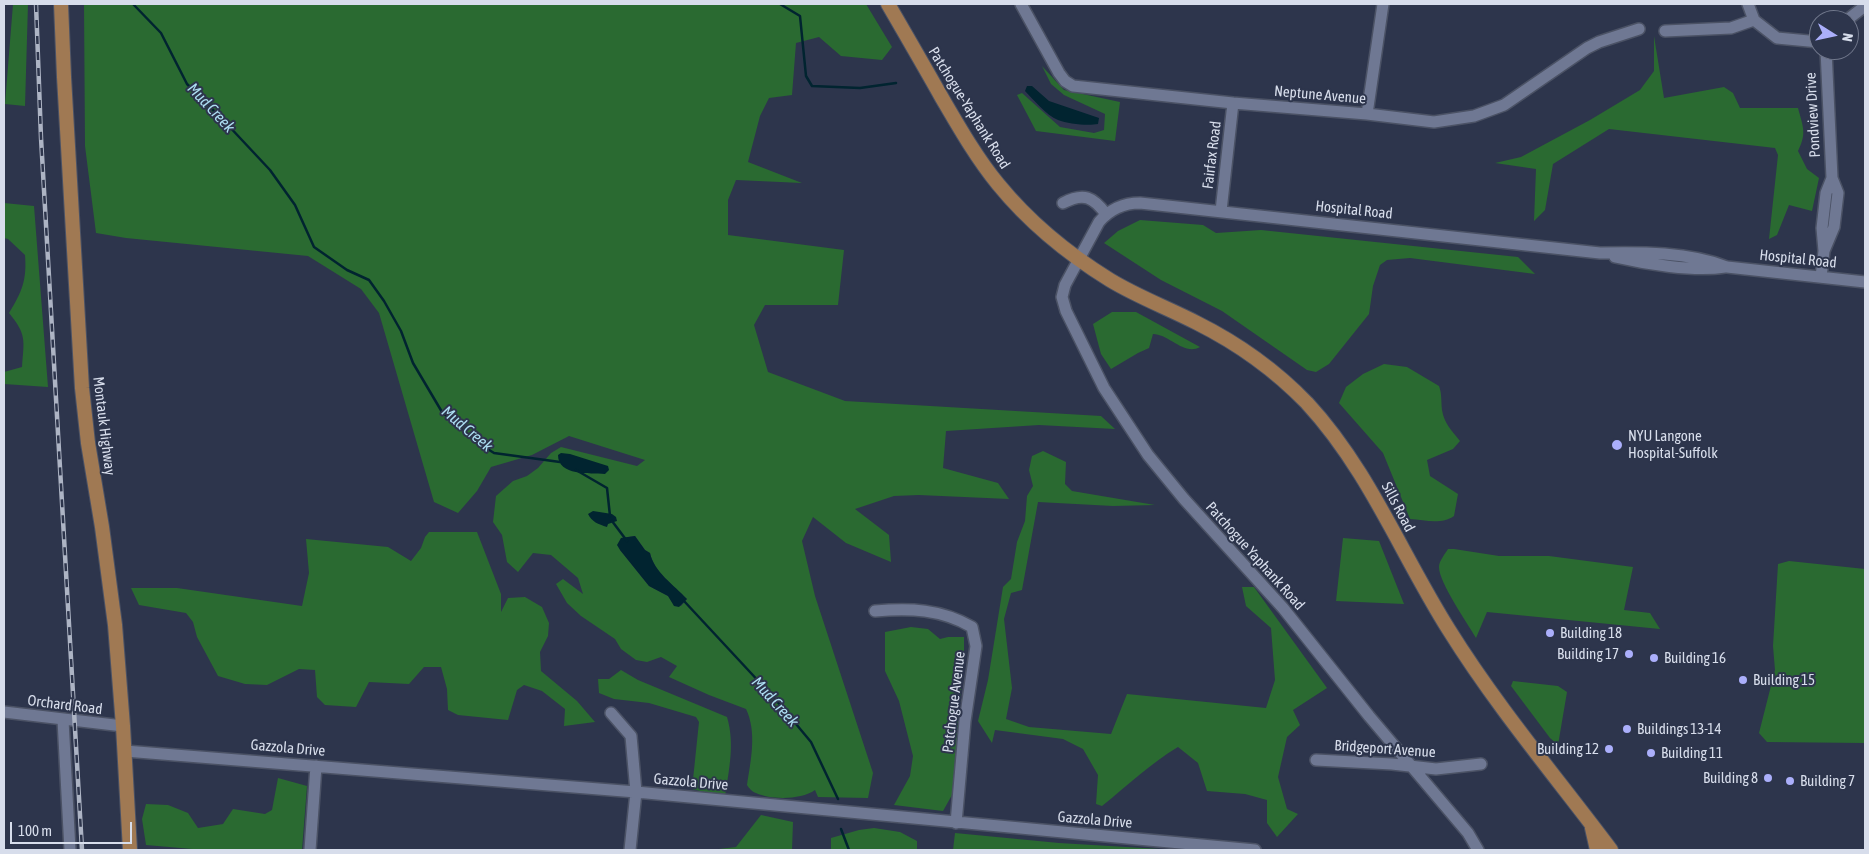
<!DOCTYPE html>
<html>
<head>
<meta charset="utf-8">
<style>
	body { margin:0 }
	#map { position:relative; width:1869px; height:854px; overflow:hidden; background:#2d354c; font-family:"Asap Condensed",sans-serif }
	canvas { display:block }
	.frame { position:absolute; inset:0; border:5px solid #d7ddeb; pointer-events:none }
	.north { position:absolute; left:1809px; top:10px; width:50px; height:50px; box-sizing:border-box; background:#2d354c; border:1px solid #71788c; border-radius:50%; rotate:100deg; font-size:14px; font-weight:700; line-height:20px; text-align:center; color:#d7ddeb }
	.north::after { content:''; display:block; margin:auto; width:18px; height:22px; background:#abaffb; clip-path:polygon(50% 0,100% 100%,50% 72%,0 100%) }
	.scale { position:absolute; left:10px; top:822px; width:122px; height:22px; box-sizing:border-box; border:2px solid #d7ddeb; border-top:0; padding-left:6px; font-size:15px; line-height:18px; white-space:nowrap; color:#d7ddeb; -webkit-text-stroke:4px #2d354c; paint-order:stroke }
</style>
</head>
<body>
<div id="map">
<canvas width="1869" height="854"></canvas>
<div class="frame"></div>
<div class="north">N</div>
<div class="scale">100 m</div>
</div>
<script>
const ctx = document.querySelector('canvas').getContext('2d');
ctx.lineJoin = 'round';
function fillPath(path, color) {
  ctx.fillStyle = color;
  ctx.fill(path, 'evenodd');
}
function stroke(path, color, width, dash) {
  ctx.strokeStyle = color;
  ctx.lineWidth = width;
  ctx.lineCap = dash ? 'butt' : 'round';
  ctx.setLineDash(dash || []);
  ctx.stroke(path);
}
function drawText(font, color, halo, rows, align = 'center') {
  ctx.font = font + ' "Asap Condensed",sans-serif';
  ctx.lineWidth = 4;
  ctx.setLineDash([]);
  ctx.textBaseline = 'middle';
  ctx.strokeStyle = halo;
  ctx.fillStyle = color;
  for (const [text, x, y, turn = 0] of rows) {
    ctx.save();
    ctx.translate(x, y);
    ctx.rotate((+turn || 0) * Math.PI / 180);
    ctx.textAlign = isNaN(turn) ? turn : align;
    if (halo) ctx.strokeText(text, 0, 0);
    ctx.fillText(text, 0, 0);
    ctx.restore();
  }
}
const green = new Path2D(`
	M 13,4 L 28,4 L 25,106 L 5,104 Z
	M 84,4 L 866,4 L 892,47 L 882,60 L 841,56 L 819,37 L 796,43 L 792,95 L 769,98 L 760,116 L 748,162 L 802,183 L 736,180 L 728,200 L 728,235 L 844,250 L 838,305 L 765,305 L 754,325 L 768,372 L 845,401 L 1101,416 L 1115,429 L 1039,425 L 946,431 L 943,468 L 998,483 L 1009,499 L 919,495 L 894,496 L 855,509 L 889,535 L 891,562 L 846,543 L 813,517 L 802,541 L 815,596 L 873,773 L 868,798 L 818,797 L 815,790 C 801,800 771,800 756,793 C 752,792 749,788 747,785 C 751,760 757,732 746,709 L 709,695 L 669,677 L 677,666 L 661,657 L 647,662 L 636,660 L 621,649 L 615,639 L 581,616 L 567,603 L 556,584 L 563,579 L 583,594 L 578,578 L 551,555 L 533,553 L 518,572 L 507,562 L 502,535 L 493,522 L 496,496 L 513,481 L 527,476 L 538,468 L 551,453 L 561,447 L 637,466 L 645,460 L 569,436 L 532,455 L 491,467 L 477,491 L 458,513 L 434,502 L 379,313 L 361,289 L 308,256 L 126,238 L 96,233 L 85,146 ZM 635,536 L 645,550 L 650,553 C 654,572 673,585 687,599 L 681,606 L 675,606 L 668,596 L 649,586 L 620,550 L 621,538 Z
	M 1654,36 L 1664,98 L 1724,87 L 1733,93 L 1740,108 L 1798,108 C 1803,127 1807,133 1798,151 L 1807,169 L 1819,178 L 1812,211 L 1789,205 L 1777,235 L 1769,239 L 1778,155 L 1775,148 L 1609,129 L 1553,164 L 1545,210 L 1534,221 L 1536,169 L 1495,163 L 1521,157 L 1590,120 L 1640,90 L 1654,71 Z
	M 1042,66 L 1064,90 L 1120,102 L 1115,141 L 1036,131 L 1017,95 L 1022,93 L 1060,127 L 1094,133 L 1104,130 L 1105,114 L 1064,95 L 1051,84 Z
	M 4,203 L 34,206 L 48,387 L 4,384 L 4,372 L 22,367 C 24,340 27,335 9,313 C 22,292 27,280 25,255 L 8,239 L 4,238 Z
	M 1140,220 L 1203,225 L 1216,233 L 1261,230 L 1518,257 L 1535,274 L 1410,258 L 1387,260 L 1380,265 L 1373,286 L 1369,314 L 1329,364 L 1316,372 L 1307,370 L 1222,311 L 1161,280 L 1104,243 L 1118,231 Z
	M 1112,312 L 1136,312 L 1200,347 C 1184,356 1169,334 1153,334 L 1149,348 L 1138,353 L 1111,369 L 1101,354 L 1093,324 Z
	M 1384,364 L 1407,367 L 1439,386 C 1442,394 1441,401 1442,410 C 1444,423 1452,431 1460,441 L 1453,449 L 1427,460 L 1430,476 L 1458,494 L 1454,516 C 1441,525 1425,520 1410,519 L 1383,453 L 1339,403 L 1346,387 L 1363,374 Z
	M 1043,451 L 1066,462 L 1065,484 L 1072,491 L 1155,505 L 1113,506 L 1038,502 L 1022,590 L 1011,593 L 1004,619 L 1012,688 L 1006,719 L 1029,727 L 1111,734 L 1127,694 L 1266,708 L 1275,680 L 1271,628 L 1246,606 L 1242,587 L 1254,587 L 1327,688 L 1293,710 L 1300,725 L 1287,737 L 1278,777 L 1287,809 L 1298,814 L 1277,837 L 1267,823 L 1267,800 L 1245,794 L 1207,791 L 1198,763 L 1178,747 C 1151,763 1127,786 1102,806 L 1096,804 L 1098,775 L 1083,749 L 1063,739 L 995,730 L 992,743 L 978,721 L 988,680 L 1003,587 L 1011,579 L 1017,542 L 1025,521 L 1027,496 L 1033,486 L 1029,470 L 1032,456 Z
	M 429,532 L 477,532 L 501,594 L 501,612 L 508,598 L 525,597 L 542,607 L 549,623 L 548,636 L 540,652 L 541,671 L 577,701 L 595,722 L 564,726 L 565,709 L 542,691 L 524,685 L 517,690 L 508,720 L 458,715 L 448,710 L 447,689 L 441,667 L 424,667 L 409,684 L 369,682 L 356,707 L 325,705 L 317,697 L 315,670 L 299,669 L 267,685 L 245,684 L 218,676 L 197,637 L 193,622 L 186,613 L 139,605 L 131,588 L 177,588 L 302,606 L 309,573 L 306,539 L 388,547 L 411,561 L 421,548 L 425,537 Z
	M 1343,538 L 1379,541 L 1404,604 L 1336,601 Z
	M 1448,549 L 1454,549 L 1499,556 L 1549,556 L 1633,567 L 1624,610 L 1650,613 L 1660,629 L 1487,612 L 1476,638 C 1467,622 1439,583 1439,567 C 1439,561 1445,554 1448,549 Z
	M 1789,561 L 1865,569 L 1865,743 L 1767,742 L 1759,733 L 1775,670 L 1773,646 L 1778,564 Z
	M 911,627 L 928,629 L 940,639 L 948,637 L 964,637 L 964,657 L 952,795 L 943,811 L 894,805 L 910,776 L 913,756 L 899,701 L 885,671 L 885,632 Z
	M 621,670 L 638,680 L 727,717 C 735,744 729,769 725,797 L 692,789 L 699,722 L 696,717 L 649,703 L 614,699 L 599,693 L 598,679 L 609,679 Z
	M 1513,681 L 1558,686 L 1567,692 L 1558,745 L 1550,738 L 1511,686 Z
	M 278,778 L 307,786 L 302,850 L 204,850 L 146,845 L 142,819 L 146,804 L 168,805 L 188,813 L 198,828 L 223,824 L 233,809 L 265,814 L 272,810 Z
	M 761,815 L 793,822 L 792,850 L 710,850 L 736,847 Z
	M 874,828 L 900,832 L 917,841 L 917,850 L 831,850 L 831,838 L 859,830 Z
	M 955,833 L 1059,843 L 1176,850 L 953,850 Z`);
const water = new Path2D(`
	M 1027,86 L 1032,86 L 1049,101 L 1099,118 L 1098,124 C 1088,126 1068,124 1058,120 C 1046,115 1034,100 1025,91 Z
	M 561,453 L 570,454 L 608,466 L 609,470 L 605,474 C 590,473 558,476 558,455 Z
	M 593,511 L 612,514 L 616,517 L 617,521 L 608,524 L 607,527 C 598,524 592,522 588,514 Z
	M 635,536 L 645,550 L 650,553 C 654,572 674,585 687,599 L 679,607 L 674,606 L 668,596 L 649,586 L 620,550 L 617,545 L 621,538 Z`);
const stream = new Path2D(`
	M 133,4 L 161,33 L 187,84 L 226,123 L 270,170 L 295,205 L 314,247 L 347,270 L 369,280 L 384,301 L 401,331 L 413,363 L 442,412 L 475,441 L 494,453 L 560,462
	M 780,4 L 800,16 L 806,76 L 812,86 L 860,88 L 896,83
	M 576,470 L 607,488 L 610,516
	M 612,521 L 627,541
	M 684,601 L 776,700 L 811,742 L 838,799
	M 841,829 L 849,850`);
const minor = new Path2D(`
	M 1021,4 L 1059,73 L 1065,81 L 1073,86 L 1233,103 L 1367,114 L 1434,122 L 1474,116 L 1504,105 L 1587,48 L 1599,42 L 1639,29
	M 1748,4 L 1754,20 L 1777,38 L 1819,42
	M 1847,20 L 1865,6
	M 1665,31 L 1731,28 L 1754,20
	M 1367,114 L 1383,4
	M 1063,203 C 1084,192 1093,197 1106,214
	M 1221,211 L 1233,103
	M 1824,251 L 1834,227 L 1838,193 L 1832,178 L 1826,50
	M 1615,257 C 1645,264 1694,272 1725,267
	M 1821,277 L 1824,251 L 1822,228 L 1826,193 L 1832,178
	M 875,611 C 910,608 941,609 972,627 L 976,646 L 965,721 L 956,823
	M 4,712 L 123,726
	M 611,713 L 631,736 L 636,792 L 630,850
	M 63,720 L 70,850
	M 125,751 L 636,792 L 1255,850
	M 1316,760 L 1392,764 L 1436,769 L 1481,764
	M 310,850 L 316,766
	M 1478,850 L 1468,833 L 1369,716 L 1283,608 L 1184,499 L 1148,455 L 1104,388 L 1066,311 L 1062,297 L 1065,285 L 1099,222 C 1110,209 1123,203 1140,203 L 1600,253 C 1641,252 1689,252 1727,267 L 1865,282`);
const major = new Path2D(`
	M 61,4 L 64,77 L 82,388 L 88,443 L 102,527 L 115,625 L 123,726 L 130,850
	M 888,4 C 906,35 924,66 942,98 C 959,127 976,157 998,184 C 1029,222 1068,254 1110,280 C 1138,297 1168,308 1197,323 C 1237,343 1276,371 1307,403 C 1369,470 1401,554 1449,630 C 1497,707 1557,778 1611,850
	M 1592,828 L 1597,850`);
const rail = new Path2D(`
	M 36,4 L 41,138 L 82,850`);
const markers = [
	[1617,445,6,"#abaffb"],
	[1550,633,5,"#abaffb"],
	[1629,654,5,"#abaffb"],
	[1654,658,5,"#abaffb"],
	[1743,680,5,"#abaffb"],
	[1627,729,5,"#abaffb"],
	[1609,749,5,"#abaffb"],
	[1651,753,5,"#abaffb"],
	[1768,778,5,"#abaffb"],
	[1790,781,5,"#abaffb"]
];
const streetNames = [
	["Neptune Avenue",1320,95,5],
	["Patchogue-Yaphank Road",969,108,58],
	["Pondview Drive",1813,115,-93],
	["Fairfax Road",1212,155,-83],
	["Hospital Road",1354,210,6],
	["Hospital Road",1798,259,6],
	["Montauk Highway",104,426,83],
	["Sills Road",1398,507,62],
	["Patchogue Yaphank Road",1255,556,48],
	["Patchogue Avenue",954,702,-83],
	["Orchard Road",65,705,7],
	["Gazzola Drive",288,748,5],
	["Bridgeport Avenue",1385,749,4],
	["Gazzola Drive",691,782,5],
	["Gazzola Drive",1095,820,5]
];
const poiNames = [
	["NYU Langone",1628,436],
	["Hospital-Suffolk",1628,453],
	["Building 18",1560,633],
	["Building 17",1619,654,"right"],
	["Building 16",1664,658],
	["Building 15",1753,680],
	["Buildings 13-14",1637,729],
	["Building 12",1599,749,"right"],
	["Building 11",1661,753],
	["Building 8",1758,778,"right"],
	["Building 7",1800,781]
];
const waterNames = [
	["Mud Creek",211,108,47],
	["Mud Creek",467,429,40],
	["Mud Creek",775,702,48]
];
fillPath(green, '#2a6a31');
fillPath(water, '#012430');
stroke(stream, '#012430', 2.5);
stroke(minor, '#4b5265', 14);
stroke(major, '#4b5265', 16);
stroke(minor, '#6f7893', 11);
stroke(major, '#a07953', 14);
stroke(rail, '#adb4c4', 4.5);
stroke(rail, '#2d354c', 2.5, [8]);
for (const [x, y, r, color] of markers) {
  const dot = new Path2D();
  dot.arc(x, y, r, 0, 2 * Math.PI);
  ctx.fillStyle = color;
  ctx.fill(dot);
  stroke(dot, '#2d354c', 2);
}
drawText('15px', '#d7ddeb', '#2d354c', streetNames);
drawText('15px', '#d7ddeb', '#2d354c', poiNames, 'left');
drawText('italic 16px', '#addef2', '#2d354c', waterNames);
</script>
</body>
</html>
